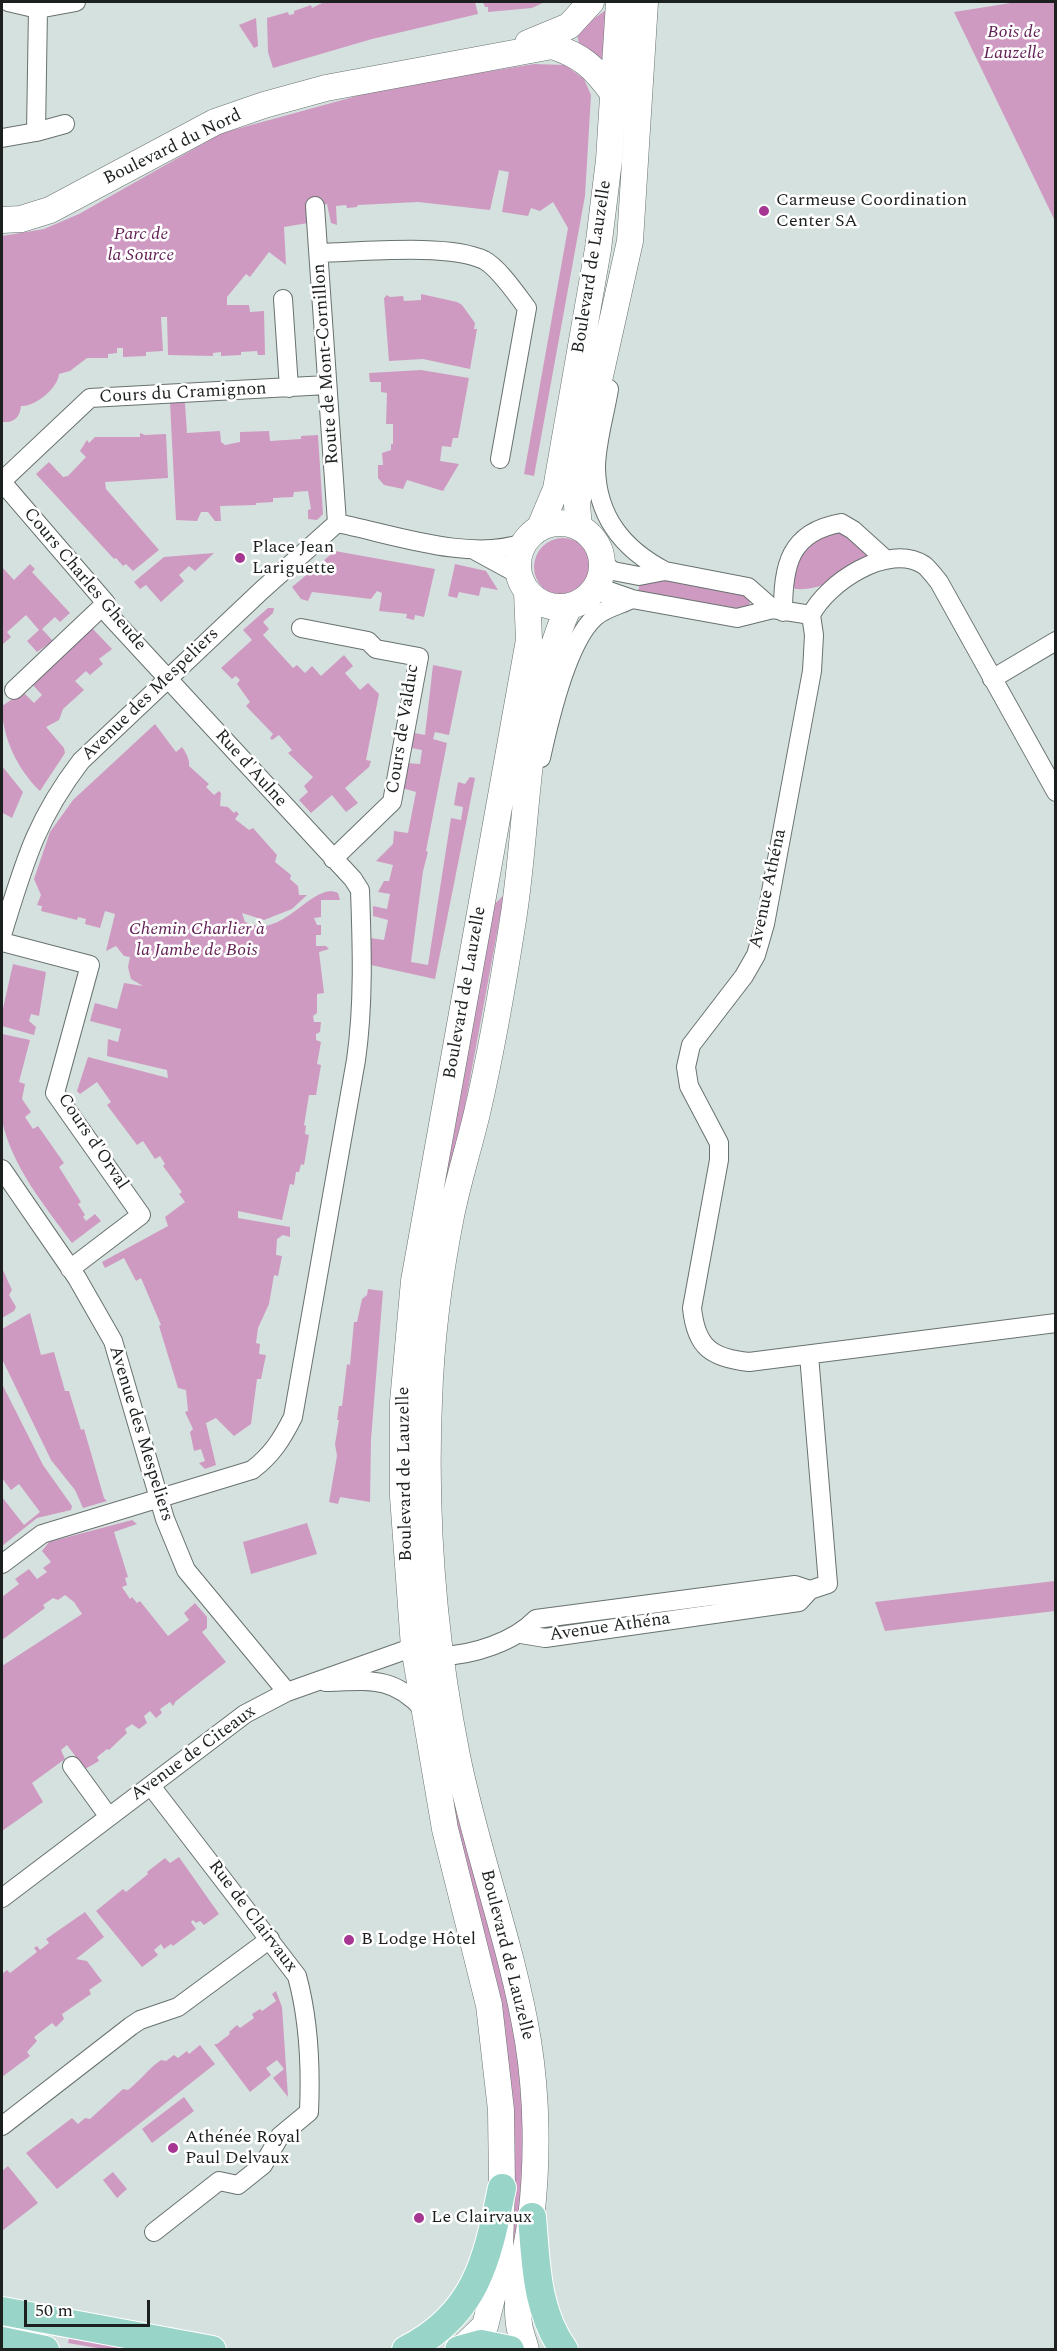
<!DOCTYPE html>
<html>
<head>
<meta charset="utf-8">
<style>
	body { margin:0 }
	#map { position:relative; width:1057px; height:2351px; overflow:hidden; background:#d5e1de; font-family:Spectral,serif }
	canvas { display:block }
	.frame { position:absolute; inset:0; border:3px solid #1c201f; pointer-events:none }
	.scale { position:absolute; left:24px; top:2300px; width:126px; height:27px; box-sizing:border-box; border:3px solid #1c201f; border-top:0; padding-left:8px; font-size:18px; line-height:21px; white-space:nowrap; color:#1c201f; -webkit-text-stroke:4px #fff; paint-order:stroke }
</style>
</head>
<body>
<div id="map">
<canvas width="1057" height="2351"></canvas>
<div class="frame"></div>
<div class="scale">50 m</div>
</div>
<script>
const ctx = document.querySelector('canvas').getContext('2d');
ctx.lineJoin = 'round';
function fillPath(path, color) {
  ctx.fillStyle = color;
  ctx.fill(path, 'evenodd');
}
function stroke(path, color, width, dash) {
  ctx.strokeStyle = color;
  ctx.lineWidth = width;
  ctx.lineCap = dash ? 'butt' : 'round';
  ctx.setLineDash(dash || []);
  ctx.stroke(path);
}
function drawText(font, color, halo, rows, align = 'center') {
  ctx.font = font + ' Spectral,serif';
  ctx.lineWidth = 5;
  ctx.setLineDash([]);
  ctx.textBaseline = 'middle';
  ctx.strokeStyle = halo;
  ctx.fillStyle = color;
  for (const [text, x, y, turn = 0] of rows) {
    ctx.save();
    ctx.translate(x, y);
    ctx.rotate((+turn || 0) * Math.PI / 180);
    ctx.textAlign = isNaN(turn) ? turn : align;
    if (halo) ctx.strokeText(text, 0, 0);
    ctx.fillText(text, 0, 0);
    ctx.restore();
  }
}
const green = new Path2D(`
	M 324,2 L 475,2 L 478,14 L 372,39 L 273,68 L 268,52 L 267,18 L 288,12 L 289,15 L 294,14 L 294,11 L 311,5 L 312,8 Z
	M 483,2 L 545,2 L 532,8 L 488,12 L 488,7 L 485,7 Z
	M 1017,2 L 1055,2 L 1055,221 L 954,12 Z
	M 606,10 L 602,60 L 600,61 L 580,47 L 576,31 Z
	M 256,18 L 258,46 L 254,48 L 239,25 Z
	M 534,64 L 565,65 L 584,79 L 591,95 L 585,196 L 534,476 L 524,474 L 568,228 L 553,202 L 540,211 L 531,208 L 528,216 L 502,212 L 509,172 L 499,170 L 490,210 L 418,202 L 358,205 L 357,207 L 347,208 L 346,205 L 336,206 L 337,225 L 331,223 L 327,204 L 306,209 L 308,223 L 284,227 L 286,265 L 269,252 L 250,277 L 246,274 L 227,297 L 227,305 L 249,305 L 250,312 L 264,311 L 265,355 L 258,355 L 257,351 L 241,352 L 241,355 L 221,356 L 221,352 L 213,353 L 213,356 L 168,355 L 167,317 L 161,317 L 163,351 L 146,352 L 146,356 L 123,357 L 123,348 L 117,348 L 117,353 L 108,354 L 108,358 L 87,358 L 70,371 L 59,374 C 58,388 35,407 21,406 C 20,418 13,423 2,422 L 2,236 L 44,229 L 79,214 L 222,133 L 386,88 Z
	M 421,294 L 457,302 L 462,305 L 475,323 L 474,329 L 477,329 L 470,369 L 423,359 L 389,361 L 384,298 L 387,295 L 390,297 L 403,296 L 404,301 L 421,300 Z
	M 421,370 L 469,378 L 458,438 L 453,438 L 451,447 L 442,446 L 440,461 L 459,464 L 443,491 L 407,480 L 403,489 L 384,485 L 378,478 L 378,465 L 383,465 L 382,453 L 391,450 L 391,444 L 393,444 L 393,424 L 386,424 L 387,393 L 381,392 L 381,382 L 370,382 L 369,373 Z
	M 170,403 L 185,403 L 187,433 L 220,431 L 221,442 L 225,445 L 240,442 L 240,432 L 269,431 L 270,441 L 301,439 L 301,436 L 318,435 L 323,514 L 317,520 L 308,519 L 308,510 L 311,509 L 308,491 L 294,492 L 293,497 L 273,498 L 273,502 L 256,503 L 256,505 L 220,506 L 221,521 L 215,521 L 208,512 L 201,512 L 197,521 L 176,520 Z
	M 140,433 L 145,435 L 166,434 L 168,478 L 105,482 L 106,489 L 159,550 L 133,571 L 126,564 L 123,566 L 116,558 L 114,559 L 36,474 L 49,462 L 63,477 L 68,476 L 86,457 L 80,451 L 87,440 L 89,443 L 95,437 L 140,437 Z
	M 842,531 L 868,552 L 867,557 C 845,574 824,591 795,589 L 791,580 C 802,552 810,536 842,531 Z
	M534 567a29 29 0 1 1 58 0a29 29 0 1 1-58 0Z
	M 335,551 L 435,569 L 424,617 L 415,615 L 414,620 L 406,618 L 407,614 L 379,611 L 382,593 L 377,591 L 371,599 L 312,592 L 308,601 L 301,599 L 292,587 Z
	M 214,553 L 195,571 L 189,566 L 179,575 L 184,581 L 161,602 L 146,585 L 140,589 L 134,582 L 164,557 Z
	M 30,564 L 35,569 L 32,572 L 70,613 L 60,622 L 55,617 L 42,629 L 53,641 L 37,652 L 27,641 L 39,630 L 26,615 L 7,632 L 11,637 L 2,645 L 2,567 L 14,580 Z
	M 455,564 L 486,571 L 498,590 L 481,587 L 479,596 L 459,592 L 457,598 L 448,596 Z
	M 673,578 L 744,591 L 751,598 L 749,606 L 736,608 L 638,591 L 641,580 Z
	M 268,608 L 274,608 L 273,613 L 263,622 L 269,629 L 263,635 L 293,668 L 297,665 L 305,673 L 312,666 L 321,676 L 344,655 L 353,666 L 345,673 L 360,690 L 368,683 L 379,694 L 366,760 L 371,761 L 369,767 L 345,788 L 358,803 L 346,812 L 332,795 L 311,813 L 299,800 L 308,792 L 304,786 L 313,777 L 288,753 L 292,750 L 279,735 L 272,740 L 270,738 L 273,734 L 246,706 L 250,702 L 237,684 L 240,680 L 236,676 L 232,679 L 221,668 L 252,640 L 243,630 Z
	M 91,627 L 112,649 L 99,659 L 103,664 L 90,675 L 86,671 L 75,681 L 84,690 L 63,709 L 59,720 L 46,727 L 64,748 L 65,753 L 40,791 C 18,770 2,738 2,706 L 23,692 L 34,703 L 42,695 L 32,684 Z
	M 433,665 L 462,671 L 449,735 L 435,732 L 433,739 L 447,743 L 426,851 L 428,852 L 423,871 L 411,962 L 428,965 L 451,818 L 461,820 L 463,807 L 454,805 L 458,782 L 465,784 L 470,777 L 475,778 L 435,979 L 371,965 L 370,938 L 384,940 L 388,920 L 373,916 L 373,906 L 387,909 L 390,894 L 378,892 L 384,881 L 389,881 L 393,865 L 376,861 L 393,844 L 394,831 L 408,833 L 416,792 L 402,788 L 408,763 L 420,764 L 422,750 L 411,748 L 414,733 L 425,735 Z
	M 155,724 L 176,752 L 182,747 C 185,751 190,759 189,766 L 209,784 L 206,787 L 214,795 L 219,791 L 221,793 L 220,806 L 228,807 L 234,813 L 236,811 L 239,814 L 235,819 L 249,830 L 253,828 L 277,855 L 275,862 L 291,875 L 290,879 L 298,886 L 299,895 L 307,895 L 292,909 L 264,920 L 242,913 L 245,922 C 251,924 258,927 264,926 C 292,923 318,882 338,893 L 340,900 L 321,900 L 321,917 L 314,918 L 317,925 L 321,925 L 321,935 L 316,935 L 316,946 L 326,946 L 329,949 L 319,952 L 324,993 L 317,994 L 317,1013 L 313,1016 L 314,1022 L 321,1022 L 320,1032 L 316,1034 L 316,1040 L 321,1042 L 317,1064 L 321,1065 L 316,1095 L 309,1095 L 304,1125 L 306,1126 L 305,1134 L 309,1135 L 304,1165 L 301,1164 L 299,1172 L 296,1172 L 294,1185 L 290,1184 L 282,1220 L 238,1211 L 238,1218 L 290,1227 L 290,1237 L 283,1235 L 277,1239 L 276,1255 L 282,1256 L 278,1276 L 274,1275 L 269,1304 L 258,1328 L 256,1343 L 260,1344 L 259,1354 L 266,1355 L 261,1379 L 257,1379 L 251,1424 L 234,1436 L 216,1418 L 206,1423 L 216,1465 L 205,1469 L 199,1463 L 205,1461 L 201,1449 L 194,1451 L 190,1432 L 193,1429 L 185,1412 L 188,1411 L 186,1390 L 178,1388 L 159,1326 L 161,1325 L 141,1278 L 136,1281 L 124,1258 L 105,1268 L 102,1262 L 168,1226 L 165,1217 L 185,1202 L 179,1194 L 182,1192 L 163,1166 L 165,1164 L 160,1156 L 155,1159 L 143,1141 L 137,1145 L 107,1105 L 111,1102 L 97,1082 L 80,1094 L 77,1091 L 88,1057 L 168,1078 L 167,1070 L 107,1056 L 108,1039 L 118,1042 L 121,1029 L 90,1021 L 95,1003 L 117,1009 L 124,983 L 143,986 L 131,979 L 128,967 L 130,957 L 124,956 L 116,946 L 106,951 L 115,914 L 105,911 L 100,928 L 85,924 L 86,919 L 78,917 L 77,920 L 41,911 L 42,906 L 37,905 L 41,895 L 34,879 L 50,832 L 73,800 Z
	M 2,766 L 23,792 L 12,818 L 3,813 Z
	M 504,895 L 455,1160 L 413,1574 L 410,1369 L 484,914 Z
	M 13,964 L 46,972 L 39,1016 L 31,1014 L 29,1021 L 36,1027 L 34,1035 L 2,1026 L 2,1013 Z
	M 2,1034 L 30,1040 L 19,1082 L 25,1084 L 22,1099 L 31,1112 L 25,1117 L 33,1129 L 38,1126 L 64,1163 L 59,1167 L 81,1202 L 78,1204 L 85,1215 L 83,1217 L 86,1221 L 95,1214 L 101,1221 L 72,1243 C 44,1205 13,1168 2,1121 Z
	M 2,1268 L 12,1290 L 9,1295 L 16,1307 L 14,1311 L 2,1318 Z
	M 368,1289 L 383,1291 L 371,1439 L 370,1502 L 340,1497 L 338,1504 L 329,1502 L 337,1456 L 335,1444 L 339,1420 L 337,1420 L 339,1406 L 342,1406 L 347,1364 L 350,1365 L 354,1322 L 357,1322 L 362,1299 L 367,1295 Z
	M 30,1313 L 41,1355 L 54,1352 L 65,1391 L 69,1391 L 81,1430 L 84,1429 L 104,1498 L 107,1501 L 83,1508 L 75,1490 L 51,1460 L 2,1359 L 2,1329 Z
	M 2,1384 L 43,1465 L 72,1506 L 71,1510 L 37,1518 L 2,1546 L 2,1497 L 24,1525 L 40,1512 L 19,1484 L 11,1490 L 2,1478 Z
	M 132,1520 L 137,1524 L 114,1532 L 128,1577 L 125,1578 L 127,1585 L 122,1587 L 130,1599 L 132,1597 L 137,1603 L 140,1601 L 168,1636 L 189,1620 L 184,1613 L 195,1603 L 207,1617 L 207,1628 L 202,1632 L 226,1662 L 176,1701 L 173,1706 L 170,1702 L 160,1709 L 162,1713 L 156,1718 L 150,1711 L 144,1716 L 147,1723 L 139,1729 L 132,1724 L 125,1729 L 127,1733 L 109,1750 L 107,1749 L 97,1757 L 99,1761 L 85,1769 L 67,1745 L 61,1750 L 65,1759 L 32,1783 L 43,1802 L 2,1831 L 2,1666 L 82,1614 L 74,1602 L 65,1595 L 58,1600 L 53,1598 L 43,1605 L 45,1608 L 2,1640 L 2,1597 L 19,1584 L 15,1579 L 29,1569 L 37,1579 L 47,1572 L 43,1568 L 51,1562 L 42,1551 L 49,1542 Z
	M 307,1523 L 317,1554 L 251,1574 L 243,1542 Z
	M 1055,1581 L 1055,1611 L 885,1631 L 875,1602 Z
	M 446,1768 L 518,2029 L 526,2152 L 514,2299 L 499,2296 L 506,2245 L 463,1864 Z
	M 179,1857 L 219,1914 L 204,1925 L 200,1921 L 196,1923 L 193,1920 L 191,1922 L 196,1929 L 173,1946 L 171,1944 L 164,1949 L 161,1944 L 154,1950 L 158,1955 L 142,1967 L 96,1911 L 123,1889 L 126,1892 L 148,1874 L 147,1872 L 165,1858 L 170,1863 Z
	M 85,1912 L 104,1937 L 76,1959 L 87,1961 L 102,1981 L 89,1990 L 91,1994 L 62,2014 L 64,2019 L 56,2027 L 52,2023 L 34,2037 L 37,2041 L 27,2052 L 30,2056 L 2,2077 L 2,1974 L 7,1970 L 10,1973 L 37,1952 L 34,1948 L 37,1946 L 40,1950 L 49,1943 L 46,1939 Z
	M 276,1991 L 282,2007 L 288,2097 L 273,2078 L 284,2069 L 277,2060 L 266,2068 L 271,2075 L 250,2092 L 214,2044 L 217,2044 L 230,2034 L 229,2032 L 237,2025 L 240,2028 L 254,2018 L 252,2014 L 260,2009 L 262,2011 L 276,2001 L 272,1994 Z
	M 200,2045 L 215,2064 L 57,2189 L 26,2153 L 72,2118 L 78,2124 L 85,2118 L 90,2119 L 123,2089 L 128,2090 C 141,2080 148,2069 161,2060 L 166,2061 L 174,2055 L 178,2058 L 187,2051 L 189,2054 Z
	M 184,2097 L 194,2111 L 152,2143 L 142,2129 Z
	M 8,2166 L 38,2203 L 2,2231 L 2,2171 Z
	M 113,2172 L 127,2189 L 117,2198 L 103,2180 Z
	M 70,2334 L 157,2349 L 103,2349 L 68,2343 Z`);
const street = new Path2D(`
	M 8,2 L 38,9 L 76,2
	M 36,132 L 65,124
	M 2,138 L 36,132 L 38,9
	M 315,206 L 337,523
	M 319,253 C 361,252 449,243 484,260 C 499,268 517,295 527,308 L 500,459
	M 283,299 L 289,388
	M 609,389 C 605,414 596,443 596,468 C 597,517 623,549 665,571
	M 2,481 L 90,398 L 327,385
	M 2,482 L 106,603 L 109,615 L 353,879 L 360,890 C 362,946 364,1004 356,1060 L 293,1417 C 282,1439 272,1455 252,1470 L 42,1534 L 2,1564
	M 337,523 C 392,534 470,562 523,543
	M 474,550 L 518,574
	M 603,563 L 613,571 L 639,576 L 665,571 L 748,587 L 773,609
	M 591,595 L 609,591 L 632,599 L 737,618 L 773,609 L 811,615
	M 783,612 C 783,566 789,532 841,523 L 853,530 L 884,558
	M 301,628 L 368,641 L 376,649 L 419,657 L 392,802 L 333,859
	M 992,679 L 1056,641
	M 14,690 L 106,603
	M 541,758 C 549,721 567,642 595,617 C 605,608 620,605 632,599
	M 1056,792 L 939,582 C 935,577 929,569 924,565 C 888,542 827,583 811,615 L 814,635 L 812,671 L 765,924 L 756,955 L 744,976 L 691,1045 L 686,1067 L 689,1086 L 719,1143 L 719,1160 L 692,1308 C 696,1347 711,1358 749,1362 L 1056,1323
	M 2,935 C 24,864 35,821 81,761 L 262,590 L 337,523
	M 2,942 L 90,965 L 55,1093 L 141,1215 L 70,1269
	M 2,1169 L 77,1278 L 113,1341 L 165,1519 L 186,1570 L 287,1692
	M 521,1634 L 545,1638 L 799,1602 L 810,1590 L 828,1584 L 809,1355
	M 441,1656 C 473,1655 514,1642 536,1619 L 795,1585 L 810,1590
	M 325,1682 C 368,1681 392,1675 423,1709
	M 72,1766 L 109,1817
	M 151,1786 L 297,1976 C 309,2020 311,2067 309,2112 L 280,2136 L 263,2165 L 238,2185 L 219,2181 L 154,2232
	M 2,1898 L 245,1714 L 287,1692 L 414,1647
	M 2,2126 L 131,2026 L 140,2020 L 178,2007 L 270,1939`);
const secondary = new Path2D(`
	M 528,43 L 569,26 L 591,2
	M 2,220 L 21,219 L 50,210 L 215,122 L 264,105 L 326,88 L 552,46 C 582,56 594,67 612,92
	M518 565a42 42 0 1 1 84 0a42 42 0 1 1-84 0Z
	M 540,527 L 556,489 L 598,249 L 609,160 L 619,2
	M 579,527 L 577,505 L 590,421 L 630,241 L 645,2
	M 463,2347 L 485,2326 L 494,2290 L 500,2247 L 502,2188 L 501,2110 L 489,2005 L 445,1829 L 414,1647 L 403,1496 L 403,1402 L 414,1281 L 529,640 L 527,592
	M 526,2350 C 524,2341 520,2333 519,2324 C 514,2290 527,2252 531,2218 C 538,2161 537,2097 528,2041 C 512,1944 476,1851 457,1756 C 434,1641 424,1519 429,1401 C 431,1340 439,1277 451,1216 C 458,1181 469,1147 477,1113 C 492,1049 503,984 513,920 C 530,812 523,709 569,606`);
const primary = new Path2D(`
	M 532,2217 C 536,2263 536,2311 564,2350
	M 2,2311 L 212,2350
	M 2,2341 L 45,2350
	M 406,2350 C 477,2314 487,2259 502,2188
	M 459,2350 L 481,2344 L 510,2350`);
const markers = [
	[764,211,6,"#a63692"],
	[240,558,6,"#a63692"],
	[349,1940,6,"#a63692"],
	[173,2148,6,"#a63692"],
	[419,2218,6,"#a63692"]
];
const parkNames = [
	["Bois de",1014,33],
	["Lauzelle",1014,54],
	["Parc de",141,235],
	["la Source",141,256],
	["Chemin Charlier à",197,930],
	["la Jambe de Bois",197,951]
];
const streetNames = [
	["Boulevard du Nord",173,148,-26],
	["Boulevard de Lauzelle",593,267,-81],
	["Route de Mont-Cornillon",327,364,-94],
	["Cours du Cramignon",183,394,-3],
	["Cours Charles Gheude",84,580,50],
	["Avenue des Mespeliers",151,695,-44],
	["Cours de Valduc",404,729,-81],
	["Rue d'Aulne",250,769,48],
	["Avenue Athéna",769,889,-78],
	["Boulevard de Lauzelle",466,993,-80],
	["Cours d'Orval",92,1142,56],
	["Avenue des Mespeliers",140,1434,73],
	["Boulevard de Lauzelle",406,1474,-91],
	["Avenue Athéna",610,1628,-8],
	["Avenue de Citeaux",194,1754,-36],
	["Rue de Clairvaux",252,1917,53],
	["Boulevard de Lauzelle",506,1955,76]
];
const poiNames = [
	["Carmeuse Coordination",776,201],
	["Center SA",776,222],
	["Place Jean",252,548],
	["Lariguette",252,569],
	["B Lodge Hôtel",361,1940],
	["Athénée Royal",185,2138],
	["Paul Delvaux",185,2159],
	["Le Clairvaux",431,2218]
];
fillPath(green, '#cf9ac2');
stroke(street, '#68726f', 20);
stroke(secondary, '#68726f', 27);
stroke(primary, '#fff', 30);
stroke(street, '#fff', 18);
stroke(secondary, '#fff', 26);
stroke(primary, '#98d4c8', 28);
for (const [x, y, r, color] of markers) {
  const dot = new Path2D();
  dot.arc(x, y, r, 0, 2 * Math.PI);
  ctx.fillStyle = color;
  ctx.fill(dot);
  stroke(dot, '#fff', 2);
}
drawText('italic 18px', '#632156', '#fff', parkNames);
drawText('18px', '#1c201f', '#fff', streetNames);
drawText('18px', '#1c201f', '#fff', poiNames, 'left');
</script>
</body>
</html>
